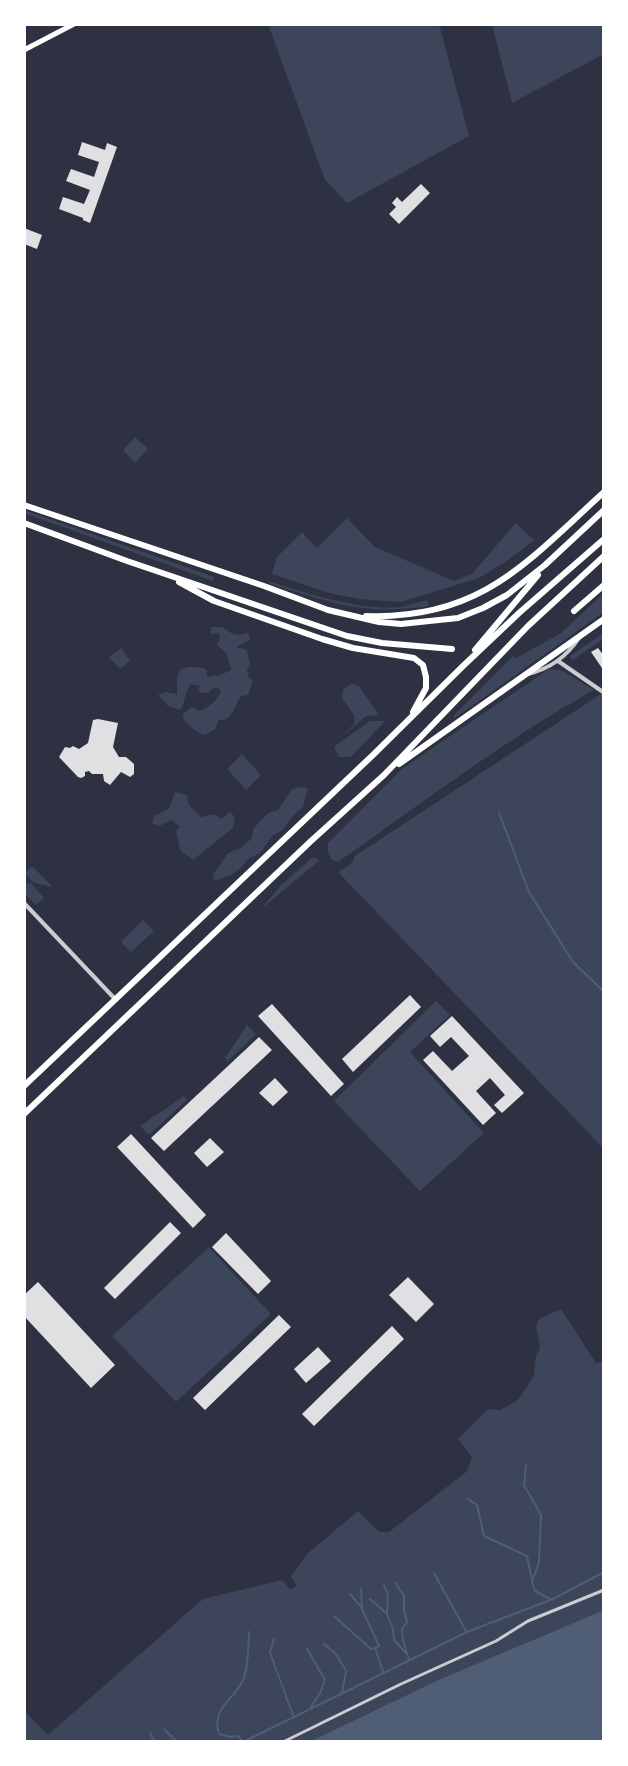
<!DOCTYPE html>
<html>
<head>
<meta charset="utf-8">
<style>
	body { margin:0 }
	#map { position:relative; width:628px; height:1766px; overflow:hidden; background:#2d3142; font-family:"IBM Plex Serif",serif }
	canvas { display:block }
	.frame { position:absolute; inset:0; border:26px solid #fff; pointer-events:none }
</style>
</head>
<body>
<div id="map">
<canvas width="628" height="1766"></canvas>
<div class="frame"></div>
</div>
<script>
const ctx = document.querySelector('canvas').getContext('2d');
ctx.lineJoin = 'round';
function fillPath(path, color) {
  ctx.fillStyle = color;
  ctx.fill(path, 'evenodd');
}
function stroke(path, color, width, dash) {
  ctx.strokeStyle = color;
  ctx.lineWidth = width;
  ctx.lineCap = dash ? 'butt' : 'round';
  ctx.setLineDash(dash || []);
  ctx.stroke(path);
}
const green = new Path2D(`
	M 268,24 L 439,24 L 469,136 L 347,203 L 325,180 Z
	M 492,24 L 604,24 L 604,54 L 512,103 Z
	M 135,437 L 148,449 L 135,463 L 123,450 Z
	M 24,510 L 214,577 L 213,581 L 24,513 Z
	M 347,518 L 375,547 L 454,581 L 472,574 L 516,523 L 534,540 L 508,560 L 479,578 L 401,602 L 359,599 L 329,593 L 272,574 L 277,557 L 302,532 L 317,548 Z
	M 268,581 C 306,593 360,611 400,607 C 409,606 418,602 427,600 L 429,606 C 366,616 330,603 271,584 Z
	M 604,593 L 604,612 L 455,718 L 453,716 L 513,656 L 516,658 L 561,633 Z
	M 211,627 L 222,627 C 231,634 237,637 248,633 L 251,639 L 236,647 L 247,650 L 250,665 L 247,670 L 249,678 L 253,680 L 248,695 L 241,696 C 234,706 233,720 219,720 L 215,729 L 206,735 C 197,734 189,725 183,719 L 183,714 L 191,707 L 199,711 C 210,706 217,702 221,690 L 214,687 L 208,693 L 201,693 L 198,690 L 200,686 L 191,684 C 184,692 186,702 180,710 L 168,706 L 158,695 L 165,692 L 177,694 L 177,676 L 181,669 C 192,666 197,666 207,670 L 207,677 L 220,675 L 231,670 L 227,654 L 217,645 L 220,639 L 219,633 L 210,634 Z
	M 604,633 L 604,638 L 572,661 L 570,656 Z
	M 121,648 L 130,661 L 120,669 L 109,657 Z
	M 549,669 L 563,671 L 594,690 C 505,740 422,803 338,862 L 331,859 L 328,852 L 328,843 L 403,768 Z
	M 352,684 L 359,686 L 379,715 L 366,716 L 338,740 L 354,724 L 354,715 L 342,698 L 343,689 Z
	M 601,694 L 604,696 L 604,1149 L 338,872 L 352,863 L 355,856 Z
	M 370,721 L 385,721 L 351,757 L 339,757 L 335,749 L 335,746 Z
	M 242,754 L 261,775 L 246,790 L 227,769 Z
	M 301,787 L 308,788 L 303,807 L 292,817 L 282,831 L 273,835 L 260,853 L 248,859 L 240,869 L 231,875 L 214,881 L 213,875 L 228,853 L 242,847 L 251,839 L 254,828 L 268,813 L 278,810 L 292,789 Z
	M 175,792 L 187,795 L 189,805 L 201,817 L 214,814 L 222,819 L 230,812 L 235,817 L 233,828 L 193,860 L 180,850 L 176,830 L 180,827 L 172,820 L 159,826 L 152,823 L 154,816 L 169,809 Z
	M 313,857 L 320,860 L 260,910 L 281,885 Z
	M 32,866 L 53,887 L 34,883 L 25,873 Z
	M 31,883 L 44,898 L 36,905 L 24,893 L 24,884 Z
	M 143,920 L 154,931 L 131,952 L 121,942 Z
	M 436,1001 L 450,1015 L 410,1052 L 484,1133 L 420,1191 L 334,1101 Z
	M 247,1025 L 256,1034 L 228,1061 L 225,1058 Z
	M 184,1096 L 187,1100 L 149,1135 L 140,1126 Z
	M 209,1247 L 271,1314 L 176,1402 L 112,1336 Z
	M 561,1309 L 596,1363 L 604,1361 L 604,1610 L 438,1680 L 309,1742 L 24,1742 L 24,1710 L 48,1735 L 203,1599 L 282,1580 L 290,1589 L 297,1586 L 291,1576 L 307,1554 L 358,1511 L 379,1532 L 389,1532 L 466,1472 L 472,1458 L 458,1439 L 488,1409 L 500,1410 L 518,1400 L 534,1376 L 536,1356 L 540,1348 L 536,1325 L 539,1319 Z`);
const water = new Path2D(`
	M 604,1610 L 604,1742 L 309,1742 L 438,1680 Z`);
const stream = new Path2D(`
	M 499,813 L 529,892 L 573,962 L 604,992
	M 526,1465 L 524,1485 L 541,1515 L 539,1562 L 532,1582 L 535,1591 L 550,1599
	M 468,1499 L 477,1505 L 484,1536 L 527,1556 L 532,1580
	M 434,1573 L 466,1631
	M 395,1582 L 404,1596 L 404,1611 L 407,1622 L 402,1629 L 403,1640 L 409,1660
	M 384,1585 L 388,1595 L 387,1614 L 393,1629 L 394,1640 L 406,1653
	M 361,1589 L 362,1609 L 379,1646 L 375,1648 L 383,1672
	M 350,1594 L 362,1608
	M 370,1599 L 386,1613
	M 334,1616 L 371,1649 L 375,1648
	M 249,1632 C 248,1647 249,1666 243,1680 C 234,1701 211,1706 219,1734 L 231,1737 L 238,1736 L 243,1742 L 467,1632 L 553,1599 L 604,1572
	M 274,1639 L 270,1653 L 293,1715
	M 324,1644 L 336,1654 L 346,1671 L 342,1693
	M 307,1649 L 325,1680 L 320,1693 L 311,1707
	M 164,1729 L 177,1742
	M 150,1733 L 155,1742`);
const building = new Path2D(`
	M 82,142 L 105,150 L 107,143 L 117,147 L 90,223 L 83,220 L 83,218 L 59,209 L 63,197 L 84,204 L 90,190 L 66,181 L 71,169 L 94,177 L 99,162 L 78,155 Z
	M 421,184 L 430,193 L 399,224 L 389,214 L 396,207 L 392,203 L 397,197 L 402,202 Z
	M 24,228 L 42,235 L 37,249 L 24,244 Z
	M 598,648 L 604,656 L 604,671 L 591,652 Z
	M 98,719 L 118,723 L 113,747 L 119,757 L 126,757 L 134,764 L 134,774 L 130,777 L 121,772 L 110,785 L 104,781 L 103,774 L 92,774 L 89,771 L 85,772 L 85,776 L 81,778 L 78,777 L 59,757 L 65,747 L 70,748 L 73,746 L 79,749 L 88,743 L 93,720 Z
	M 410,995 L 421,1007 L 353,1072 L 342,1059 Z
	M 272,1004 L 344,1084 L 331,1096 L 258,1016 Z
	M 452,1016 L 524,1093 L 502,1113 L 494,1105 L 505,1095 L 490,1078 L 476,1091 L 496,1113 L 483,1125 L 423,1060 L 433,1051 L 452,1071 L 469,1056 L 451,1037 L 440,1047 L 430,1036 Z
	M 259,1037 L 272,1050 L 164,1151 L 151,1138 Z
	M 275,1078 L 288,1092 L 273,1106 L 259,1093 Z
	M 131,1134 L 206,1215 L 193,1228 L 117,1147 Z
	M 210,1138 L 224,1152 L 207,1167 L 194,1153 Z
	M 170,1222 L 181,1233 L 115,1299 L 104,1288 Z
	M 226,1233 L 271,1281 L 258,1294 L 212,1247 Z
	M 408,1277 L 434,1304 L 416,1322 L 389,1295 Z
	M 38,1282 L 115,1365 L 91,1388 L 24,1316 L 24,1295 Z
	M 279,1315 L 291,1327 L 205,1410 L 193,1398 Z
	M 392,1326 L 404,1339 L 314,1426 L 302,1414 Z
	M 318,1347 L 331,1361 L 306,1383 L 294,1369 Z`);
const pedestrian = new Path2D(`
	M 283,1742 L 401,1684 L 496,1641 L 528,1621 L 604,1590`);
const minor = new Path2D(`
	M 558,661 L 603,692
	M 528,674 C 549,669 567,656 579,638
	M 24,903 L 116,1000`);
const secondary = new Path2D(`
	M 24,50 L 74,24`);
const primary = new Path2D(`
	M 24,505 L 264,586 L 328,610 L 379,622 L 401,624 L 458,618 L 483,608 L 507,595 L 545,565 L 604,510
	M 24,523 L 127,561 L 347,636 L 382,643 L 452,649
	M 179,582 L 214,601 L 322,639 L 353,648 L 414,658 L 423,665 L 426,677 L 426,688 L 413,712
	M 574,611 L 604,585
	M 366,616 C 480,620 526,563 604,492
	M 475,650 L 538,575
	M 399,764 L 604,619
	M 24,1086 L 374,754 L 462,667 L 519,613 L 604,539
	M 24,1114 L 311,841 L 384,775 L 528,626 L 604,556`);
fillPath(green, '#3c4559');
fillPath(water, '#4f5d75');
stroke(stream, '#4f5d75', 2);
fillPath(building, '#e0e0e3');
stroke(pedestrian, '#caccd0', 3);
stroke(minor, '#caccd0', 4);
stroke(secondary, '#fff', 5);
stroke(primary, '#fff', 6);
</script>
</body>
</html>
